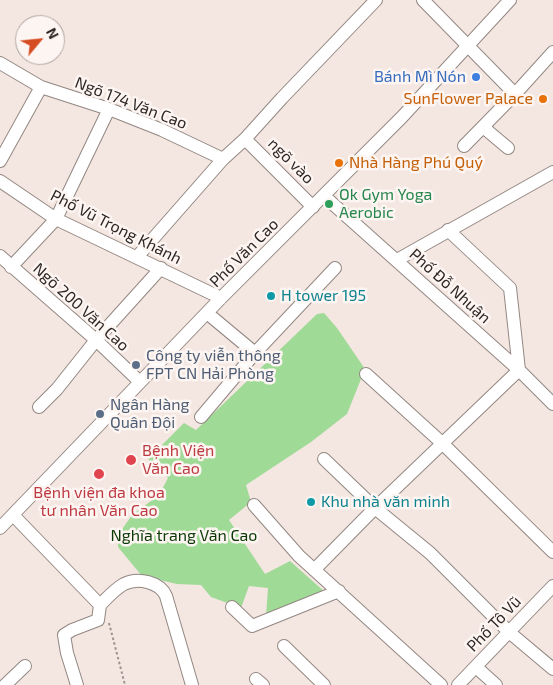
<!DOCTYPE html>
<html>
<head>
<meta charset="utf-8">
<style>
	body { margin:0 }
	#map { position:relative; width:553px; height:685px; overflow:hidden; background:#f4e6e1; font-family:"Exo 2",sans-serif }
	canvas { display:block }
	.north { position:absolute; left:15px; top:15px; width:50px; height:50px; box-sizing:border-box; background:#fdf5f2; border:1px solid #a9a3a0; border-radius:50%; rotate:62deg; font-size:14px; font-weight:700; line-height:20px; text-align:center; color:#2c2725 }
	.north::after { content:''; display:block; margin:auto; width:18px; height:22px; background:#d54c22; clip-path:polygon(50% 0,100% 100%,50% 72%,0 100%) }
</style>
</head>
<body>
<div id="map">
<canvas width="553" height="685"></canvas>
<div class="north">N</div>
</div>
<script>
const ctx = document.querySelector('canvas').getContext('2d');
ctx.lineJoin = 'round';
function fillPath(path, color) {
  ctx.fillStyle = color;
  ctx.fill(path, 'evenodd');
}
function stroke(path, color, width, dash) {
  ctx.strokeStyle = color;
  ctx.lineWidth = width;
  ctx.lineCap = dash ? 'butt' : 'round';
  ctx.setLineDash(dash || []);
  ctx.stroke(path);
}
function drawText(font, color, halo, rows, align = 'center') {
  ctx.font = font + ' "Exo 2",sans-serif';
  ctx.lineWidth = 5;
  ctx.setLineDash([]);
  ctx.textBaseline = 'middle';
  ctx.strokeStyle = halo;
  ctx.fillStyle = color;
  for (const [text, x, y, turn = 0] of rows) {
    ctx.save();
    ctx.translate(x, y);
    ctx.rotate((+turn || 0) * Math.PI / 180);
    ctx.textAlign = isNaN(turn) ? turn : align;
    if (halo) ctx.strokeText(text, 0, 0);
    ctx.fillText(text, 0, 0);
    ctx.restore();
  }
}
const green = new Path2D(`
	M 324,313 L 337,328 L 365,369 L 347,414 L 311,442 L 246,485 L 251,502 L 229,520 L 265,574 L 290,561 L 326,593 L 266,616 L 268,588 L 249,586 L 241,608 L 211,597 L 201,585 L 177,584 L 142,576 L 118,547 L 118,535 L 132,515 L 159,495 L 168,478 L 148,459 L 184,423 L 196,430 L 317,314 Z`);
const path = new Path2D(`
	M 109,623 L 125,685`);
const minor = new Path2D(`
	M 423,0 L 515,94
	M 0,63 L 41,87 L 109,109 L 162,130 L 223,159
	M 483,127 L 508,148
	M 245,139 L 313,207
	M 464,146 L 515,94 L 553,52
	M 0,161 L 41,87
	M 0,181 L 56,219 L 221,298
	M 324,196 L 519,370 L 553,404
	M 0,256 L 96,340 L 140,382
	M 137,257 L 223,159 L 245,139 L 282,98 L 376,0
	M 397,260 L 553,172
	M 11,267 L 56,219 L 109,109
	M 207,313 L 255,353 L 335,268
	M 366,374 L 442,443 L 553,552
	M 39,407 L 57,389 L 96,340 L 161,268
	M 201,417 L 255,353
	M 324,459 L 375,508 L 430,553 L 509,632 L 553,669
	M 254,505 L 299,556 L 441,685
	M 13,515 L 100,605 L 98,620 L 72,630 L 64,635 L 67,653 L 77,685
	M 0,528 L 221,298 L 402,117 L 510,0
	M 314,570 L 375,508 L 519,370 L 510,288 L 448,230
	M 100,605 C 107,598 115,589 124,584 C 138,577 160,582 166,596 L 192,685
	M 232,607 L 252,626 L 339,591
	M 284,646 L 324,685
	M 476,667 L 496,685
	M 256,679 L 263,685
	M 5,685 L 25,666
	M 458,685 L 553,586`);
const markers = [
	[476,77,5,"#3f7fe0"],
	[543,99,5,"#e8710a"],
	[339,163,5,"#e8710a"],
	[329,204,5,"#2e9e5b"],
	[271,296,5,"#0f9aa8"],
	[136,365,5,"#5c6f8a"],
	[100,414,5,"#5c6f8a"],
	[131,460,6,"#e0444e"],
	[99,474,6,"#e0444e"],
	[311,502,5,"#0f9aa8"]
];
const shopNames = [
	["Bánh Mì Nón",466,77]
];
const foodNames = [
	["SunFlower Palace",533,99],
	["Nhà Hàng Phú Quý",349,163,"left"]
];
const streetNames = [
	["Ngõ 174 Văn Cao",131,103,21],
	["ngõ vào",291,161,45],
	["Phố Vũ Trọng Khánh",116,227,27],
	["Phố Văn Cao",244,253,-45],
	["Phố Đỗ Nhuận",450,286,42],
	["Ngõ 200 Văn Cao",81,307,42],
	["Phố Tô Vũ",494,624,-46]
];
const leisureNames = [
	["Ok Gym Yoga",339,195],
	["Aerobic",339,213]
];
const cultureNames = [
	["H tower 195",281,296],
	["Khu nhà văn minh",321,502]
];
const serviceNames = [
	["Công ty viễn thông",146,356],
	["FPT CN Hải Phòng",146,374],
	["Ngân Hàng",110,405],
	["Quân Đội",110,423]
];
const healthNames = [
	["Bệnh Viện",142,451],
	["Văn Cao",142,469],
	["Bệnh viện đa khoa",99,493,"center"],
	["tư nhân Văn Cao",99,511,"center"]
];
const parkNames = [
	["Nghĩa trang Văn Cao",184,536]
];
fillPath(green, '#9fda96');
stroke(minor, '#938782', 14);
stroke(path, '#9d938f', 2, [2.5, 2.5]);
stroke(minor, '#fff', 12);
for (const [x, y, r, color] of markers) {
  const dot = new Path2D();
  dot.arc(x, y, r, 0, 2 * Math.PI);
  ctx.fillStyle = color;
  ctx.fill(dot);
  stroke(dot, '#fdf5f2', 2);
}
drawText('16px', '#366cbe', '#fdf5f2', shopNames, 'right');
drawText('16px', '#c56008', '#fdf5f2', foodNames, 'right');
drawText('16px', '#2c2725', '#fdf5f2', streetNames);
drawText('16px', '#27864d', '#fdf5f2', leisureNames, 'left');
drawText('16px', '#0d838f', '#fdf5f2', cultureNames, 'left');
drawText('16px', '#4e5e75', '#fdf5f2', serviceNames, 'left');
drawText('16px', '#be3a42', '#fdf5f2', healthNames, 'left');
drawText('16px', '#0b3905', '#fdf5f2', parkNames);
</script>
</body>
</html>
